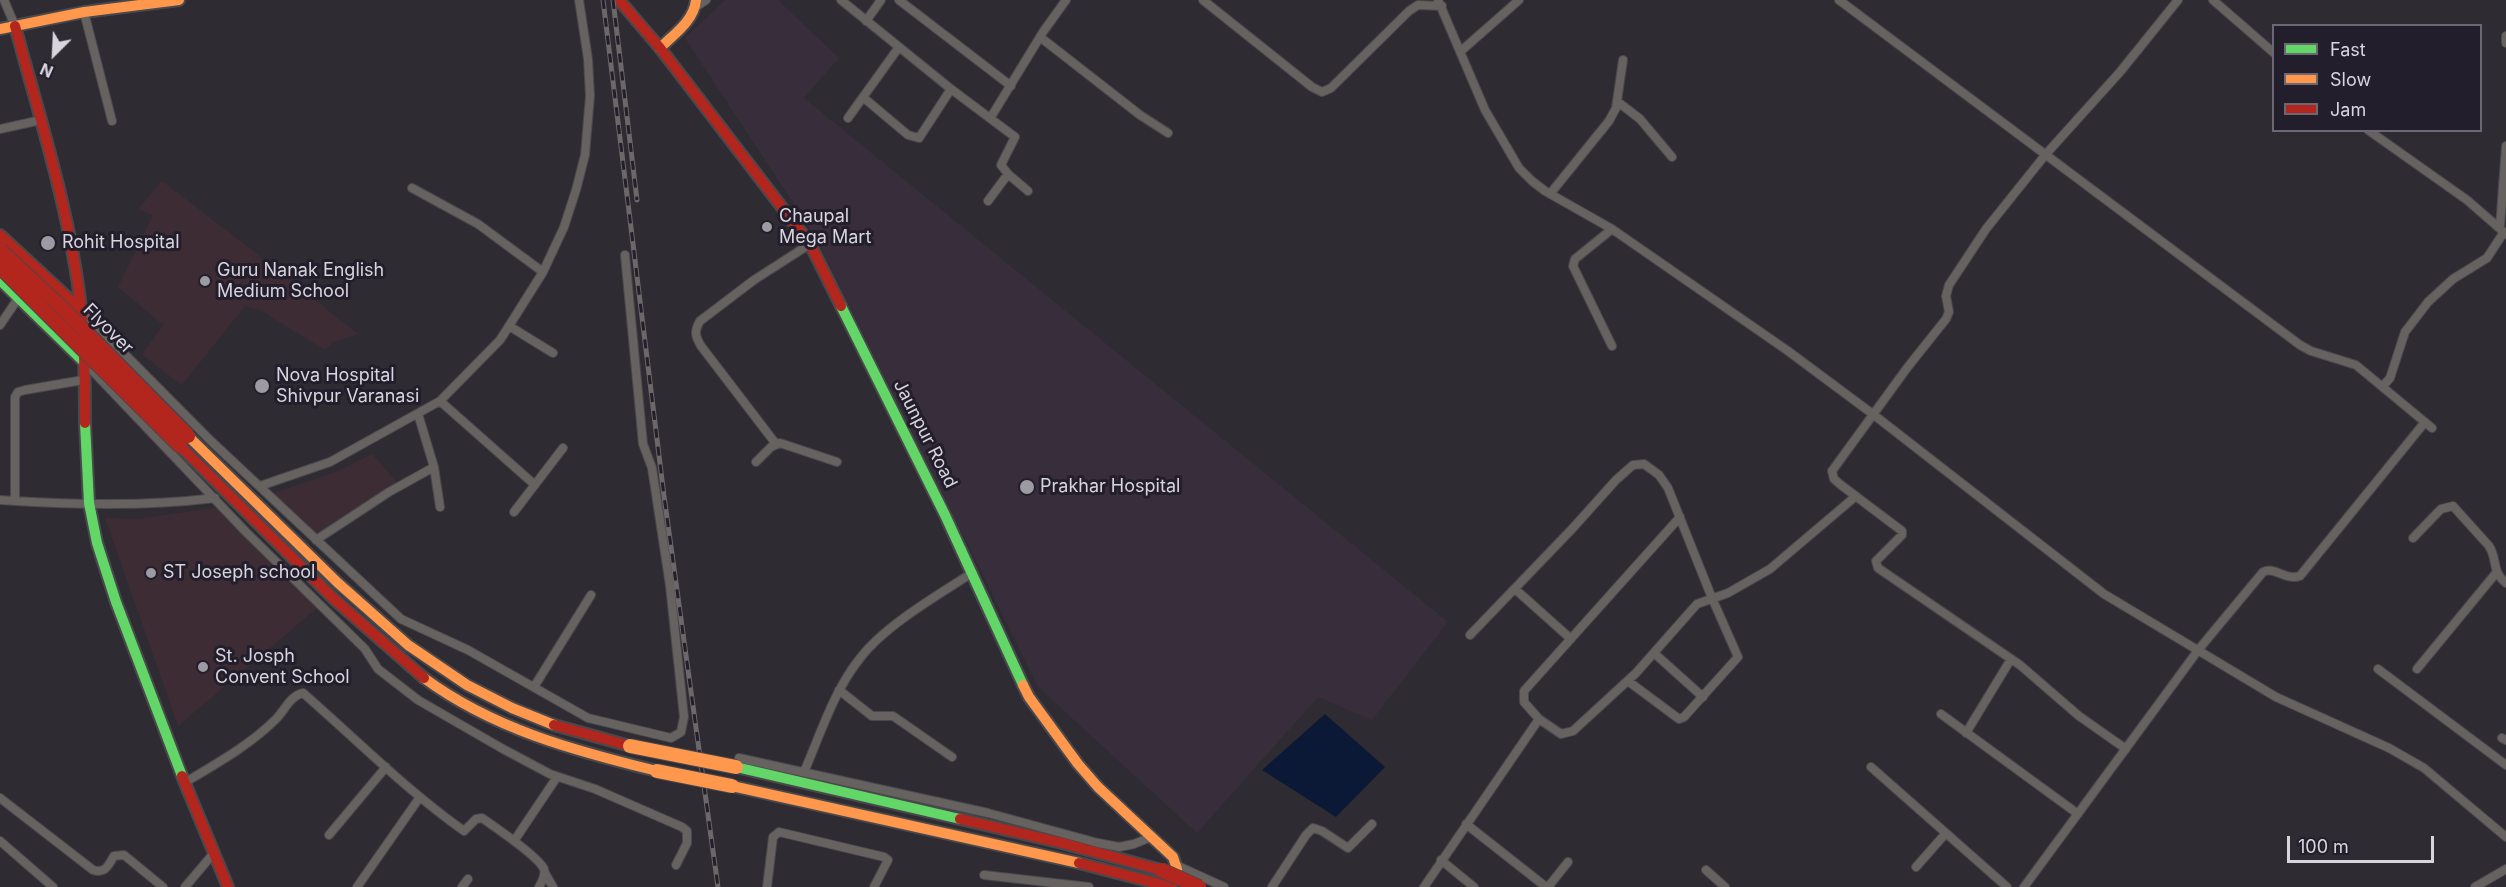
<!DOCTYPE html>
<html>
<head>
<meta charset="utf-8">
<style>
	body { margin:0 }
	#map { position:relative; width:2506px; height:887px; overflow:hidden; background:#2e2c32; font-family:Inter,sans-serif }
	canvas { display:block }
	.legend { position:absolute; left:2272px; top:24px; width:210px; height:108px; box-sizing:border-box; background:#231e2c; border:2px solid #6b6773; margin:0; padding:8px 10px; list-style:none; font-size:18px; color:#d8d5de }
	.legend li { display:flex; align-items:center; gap:12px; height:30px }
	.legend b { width:30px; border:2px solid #6b6773 }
	.north { position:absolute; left:24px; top:24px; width:60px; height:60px; -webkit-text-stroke:4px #231e2c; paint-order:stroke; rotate:204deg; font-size:16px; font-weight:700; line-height:24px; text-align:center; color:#d8d5de }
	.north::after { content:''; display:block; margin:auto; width:21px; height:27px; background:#d8d5de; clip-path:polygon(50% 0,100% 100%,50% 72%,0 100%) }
	.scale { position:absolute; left:2287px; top:836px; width:147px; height:27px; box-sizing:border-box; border:3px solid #d8d5de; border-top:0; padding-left:8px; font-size:18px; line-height:21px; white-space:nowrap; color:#d8d5de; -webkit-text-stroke:4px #231e2c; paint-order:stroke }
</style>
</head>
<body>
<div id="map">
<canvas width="2506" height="887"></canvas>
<ul class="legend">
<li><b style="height:8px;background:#63d668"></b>Fast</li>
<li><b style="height:8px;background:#ff974d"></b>Slow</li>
<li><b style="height:8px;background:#b3261e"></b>Jam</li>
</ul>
<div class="north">N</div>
<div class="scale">100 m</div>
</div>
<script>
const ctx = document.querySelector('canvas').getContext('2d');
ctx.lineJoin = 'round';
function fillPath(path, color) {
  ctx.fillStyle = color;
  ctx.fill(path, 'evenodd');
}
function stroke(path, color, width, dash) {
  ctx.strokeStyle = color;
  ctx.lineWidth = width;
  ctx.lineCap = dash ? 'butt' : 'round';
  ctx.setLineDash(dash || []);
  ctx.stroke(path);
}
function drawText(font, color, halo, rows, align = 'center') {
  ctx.font = font + ' Inter,sans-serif';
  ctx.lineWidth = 6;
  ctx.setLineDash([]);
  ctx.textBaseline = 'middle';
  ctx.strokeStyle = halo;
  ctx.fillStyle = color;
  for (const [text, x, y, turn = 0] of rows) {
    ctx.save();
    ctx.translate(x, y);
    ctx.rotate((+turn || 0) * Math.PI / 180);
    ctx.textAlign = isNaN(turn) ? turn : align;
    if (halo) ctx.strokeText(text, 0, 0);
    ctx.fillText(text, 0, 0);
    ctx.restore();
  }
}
const industrial = new Path2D(`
	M 725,0 L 778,0 L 839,58 L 804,98 L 1448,622 L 1372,720 L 1318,697 L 1197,833 L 1038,687 L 816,238 L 685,38 Z`);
const education = new Path2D(`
	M 162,181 L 247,246 L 358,334 L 334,342 L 325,350 L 260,310 L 245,306 L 182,385 L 142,355 L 163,325 L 118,287 L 153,215 L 138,209 Z
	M 372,454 L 397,482 L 319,540 L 271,494 L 333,473 Z
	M 219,507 L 317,608 L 178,726 L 105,518 L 138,519 Z`);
const water = new Path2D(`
	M 1325,714 L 1385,767 L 1336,817 L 1262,770 Z`);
const street = new Path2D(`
	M 4,0 L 15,26
	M 841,0 L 951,89 L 1015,137 L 1001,165 L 1008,174 L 1028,191
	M 899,0 L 1011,86
	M 1203,0 L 1312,87 L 1322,92 L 1331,88 L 1409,11 L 1418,5 L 1442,6
	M 1438,0 L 1485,110 L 1519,168 L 1532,181 L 1545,191 L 1612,229 L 1788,351 L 1874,415 L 2104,594 L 2276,697 L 2389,748 L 2424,768 L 2506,837
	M 1839,0 L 2300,345 L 2311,351 L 2356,365 L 2432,428
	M 2213,0 L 2274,53
	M 696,7 L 706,0
	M 84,12 L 112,121
	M 866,21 L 881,0
	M 2506,36 L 2506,43
	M 1040,37 L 1140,115 L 1168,133
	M 1461,51 L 1519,0
	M 864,98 L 908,135 L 919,138 L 951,89
	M 1618,102 L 1640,119 L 1672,157
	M 991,117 L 1043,32 L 1066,0
	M 848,118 L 899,47
	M 0,129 L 41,120
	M 2368,130 L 2467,200 L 2506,234
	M 412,188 L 478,224 L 543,272
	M 1550,194 L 1609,121 L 1616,108 L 1623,60
	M 988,201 L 1008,174
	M 2500,227 L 2506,146
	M 1612,229 L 1575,259 L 1573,266 L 1612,346
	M 81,310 L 211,441 L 401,619 L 468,650 L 588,718 L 671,738 L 681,732 L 684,717 L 670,586 L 652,468 L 643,444 L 625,255
	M 0,325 L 19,297
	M 509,326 L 553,353
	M 85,363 L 246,532 L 365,649 L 378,669 L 418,700 L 503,749 L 550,774 L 595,789 L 682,827 L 687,831 L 687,843 L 676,865
	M 2383,386 L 2390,378 L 2405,332 L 2428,302 L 2453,279 L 2487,258 L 2504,232
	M 440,401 L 535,485
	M 418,414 L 434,467 L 440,507
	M 776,444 L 701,346 C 695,336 694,331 700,321 L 754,280 L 810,244
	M 756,462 L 771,447 L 780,443 L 837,462
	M 260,486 L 330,462 L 440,401 L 500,340 L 509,326 L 543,272 L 564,227 L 576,190 L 585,155 L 590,96 L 588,59 L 579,0
	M 0,500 C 71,505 144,507 215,498
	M 15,501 L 15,397 L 18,392 L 25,390 L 83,380
	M 514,512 L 563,448
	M 1680,517 L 1524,691 L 1524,702 L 1539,719 L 1561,734 L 1573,731 L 1636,673 L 1697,604 L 1728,593 L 1770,569 L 1856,496
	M 2413,538 L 2441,509 L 2453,506 L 2489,546 C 2498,560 2491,571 2506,583
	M 316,540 L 389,492 L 434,467
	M 1515,589 L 1571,639
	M 1470,635 L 1572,529 L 1616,480 L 1633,465 L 1644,464 L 1659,475 L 1668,488 L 1712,598 L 1738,657 L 1684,717 L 1679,719 L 1628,681
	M 1654,653 L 1703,697
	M 2378,669 L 2506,765
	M 2417,669 L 2496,573
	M 534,687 L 591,595
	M 839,690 L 872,716 L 893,716 L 952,757
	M 1941,714 L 2078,814
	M 1966,733 L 2011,659
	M 2502,738 L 2506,740
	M 2126,749 L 2079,716 L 2020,665 L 1878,568 L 1876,561 L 1902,535 L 1902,531 L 1841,485 L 1834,479 L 1832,471 L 1907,368 L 1946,319 L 1949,312 L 1946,296 L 1949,285 L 1986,229 L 2046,154 L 2120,72 L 2178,0
	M 739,758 L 988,813 L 1098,843 L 1119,847 L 1134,844 L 1151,837
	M 1871,767 L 2007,887
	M 804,772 C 821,733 834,690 861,657 C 886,625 938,595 972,573
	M 184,783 C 216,764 250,745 276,719 C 285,710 290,696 303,693 C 356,739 406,790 464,831 L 476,819 L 482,818 C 495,827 539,857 544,869 C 546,876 542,881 539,887
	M 0,798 L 93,870 C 105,874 108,866 114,856 L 124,855 L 163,887
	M 1466,824 L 1546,887
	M 329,835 L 386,767
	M 0,841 L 53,887
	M 514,841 L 557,777
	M 1441,860 L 1474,887
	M 1178,866 L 1224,887
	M 1916,867 L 1946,833
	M 1706,870 L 1725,887
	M 545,873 L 553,887
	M 984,875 L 1089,887
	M 185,887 L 213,854
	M 357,887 L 420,797
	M 462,887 L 468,879
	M 767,887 L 773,837 L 779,832 L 884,857 L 888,860 L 874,887
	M 1272,887 L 1306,835 L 1313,828 L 1322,831 L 1348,848 L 1372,824
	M 1424,887 L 1539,719
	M 1548,887 L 1568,862
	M 2024,887 L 2199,649 L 2263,572 C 2275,566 2285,581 2300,576 L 2425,422
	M 2475,887 L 2506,869`);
const fast = new Path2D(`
	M 0,280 L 84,362
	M 841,306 L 945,515 L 1023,685
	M 85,423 L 89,503 L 97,543 L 116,602 L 182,776
	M 736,767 L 960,819`);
const slow = new Path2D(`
	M 0,29 L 84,12 L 179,0
	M 660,48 C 674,34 694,21 696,0
	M 188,436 L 338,583 L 408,645 L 467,685 L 512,708 L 554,725
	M 424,678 C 493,729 575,751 657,771
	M 1023,685 L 1029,697 L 1078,764 L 1098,787 L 1173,857 L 1177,869 L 1174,881
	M 732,786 L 1079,863`);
const jam = new Path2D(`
	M 619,0 L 660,48 L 810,244 L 841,306
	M 15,26 C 40,119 70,212 81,308 C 85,346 85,384 85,423
	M 0,235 L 81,310
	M 180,446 L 335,600 L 424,678
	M 554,725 L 630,746
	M 182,776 L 228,887
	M 960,819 L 1062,843 L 1161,870
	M 1079,863 L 1171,887`);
const rail = new Path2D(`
	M 603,0 L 664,496 L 718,887
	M 613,0 L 637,200`);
const slowBridge = new Path2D(`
	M 630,746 L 736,767
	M 657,771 L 732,786`);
const jamBridge = new Path2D(`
	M 0,250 L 60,306 L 188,436
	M 0,267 L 180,446
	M 1161,870 L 1199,887`);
const markers = [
	[767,227,6,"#9c9aa2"],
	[48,243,8,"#9c9aa2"],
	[205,281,6,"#9c9aa2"],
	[262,386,8,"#9c9aa2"],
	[1027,487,8,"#9c9aa2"],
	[151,573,6,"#9c9aa2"],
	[203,667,6,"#9c9aa2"]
];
const poiNames = [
	["Chaupal",779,217],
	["Mega Mart",779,238],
	["Rohit Hospital",62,243],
	["Guru Nanak English",217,271],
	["Medium School",217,292],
	["Nova Hospital",276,376],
	["Shivpur Varanasi",276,397],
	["Prakhar Hospital",1040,487],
	["ST Joseph school",163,573],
	["St. Josph",215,657],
	["Convent School",215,678]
];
const streetNames = [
	["Flyover",108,329,45],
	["Jaunpur Road",925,434,63]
];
fillPath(industrial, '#382d3a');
fillPath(education, '#3d2c33');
fillPath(water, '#0b1836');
stroke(street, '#49484d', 10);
stroke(fast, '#49484d', 14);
stroke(slow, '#49484d', 14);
stroke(jam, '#49484d', 14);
stroke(street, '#65625f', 8);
stroke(fast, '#63d668', 10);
stroke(slow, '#ff974d', 10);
stroke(jam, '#b3261e', 10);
stroke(rail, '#6c6869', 5);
stroke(rail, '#231e2c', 3, [9]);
stroke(slowBridge, '#49484d', 16, []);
stroke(jamBridge, '#49484d', 16, []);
stroke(slowBridge, '#ff974d', 14);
stroke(jamBridge, '#b3261e', 14);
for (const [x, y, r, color] of markers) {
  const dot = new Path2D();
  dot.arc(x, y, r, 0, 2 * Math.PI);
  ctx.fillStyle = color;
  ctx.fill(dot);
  stroke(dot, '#231e2c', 2);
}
drawText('18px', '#d8d5de', '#231e2c', poiNames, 'left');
drawText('18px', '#d8d5de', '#231e2c', streetNames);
</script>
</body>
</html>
